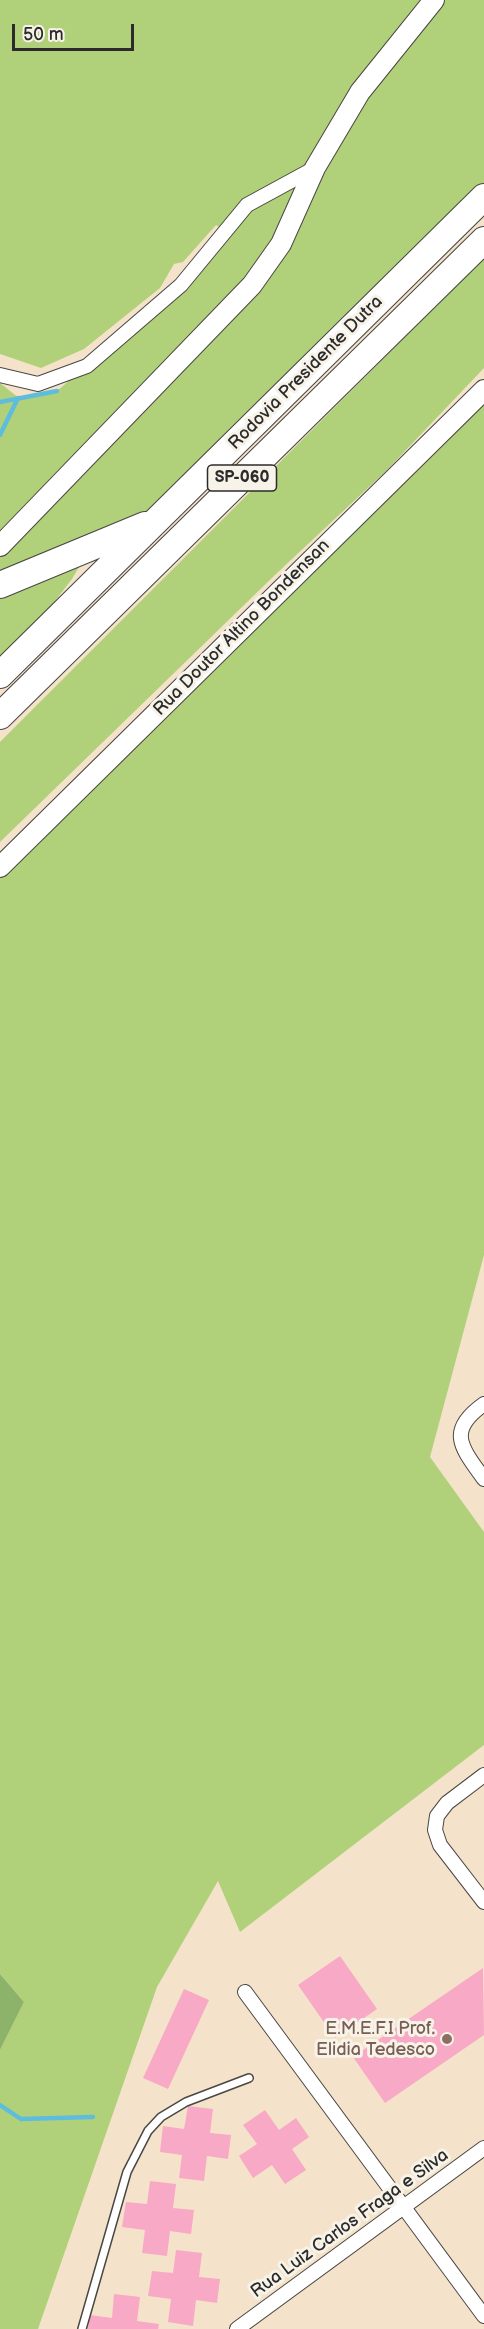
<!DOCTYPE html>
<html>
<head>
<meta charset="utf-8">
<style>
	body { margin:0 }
	#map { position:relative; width:484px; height:2329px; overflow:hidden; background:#f4e3ca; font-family:"Balsamiq Sans",sans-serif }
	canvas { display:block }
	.scale { position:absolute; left:12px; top:24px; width:122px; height:27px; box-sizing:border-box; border:3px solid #2b2b2b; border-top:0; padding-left:8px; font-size:18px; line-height:21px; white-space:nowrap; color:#2b2b2b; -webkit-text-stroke:4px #f7f3e8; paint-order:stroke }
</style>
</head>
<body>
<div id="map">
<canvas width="484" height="2329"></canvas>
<div class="scale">50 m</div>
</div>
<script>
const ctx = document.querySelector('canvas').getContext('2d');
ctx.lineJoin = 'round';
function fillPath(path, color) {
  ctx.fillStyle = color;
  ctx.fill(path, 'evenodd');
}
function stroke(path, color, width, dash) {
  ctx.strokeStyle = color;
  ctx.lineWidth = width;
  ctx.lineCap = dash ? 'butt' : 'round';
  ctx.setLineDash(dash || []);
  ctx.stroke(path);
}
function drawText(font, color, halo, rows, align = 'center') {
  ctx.font = font + ' "Balsamiq Sans",sans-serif';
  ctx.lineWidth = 6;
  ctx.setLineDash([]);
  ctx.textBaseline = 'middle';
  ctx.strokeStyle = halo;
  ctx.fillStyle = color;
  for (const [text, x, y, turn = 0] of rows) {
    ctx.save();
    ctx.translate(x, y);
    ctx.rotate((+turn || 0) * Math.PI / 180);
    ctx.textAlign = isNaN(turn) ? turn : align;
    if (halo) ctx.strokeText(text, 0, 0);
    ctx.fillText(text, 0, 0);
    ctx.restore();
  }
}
const green = new Path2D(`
	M 0,0 L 484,0 L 484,197 L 156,520 L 0,585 L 0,383 L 19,398 L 57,391 L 181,285 L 225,231 L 216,225 L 183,262 L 174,264 L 160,288 L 84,349 L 41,368 L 0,354 Z
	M 484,258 L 484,368 L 386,471 L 276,574 L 0,842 L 0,742 Z
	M 484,390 L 484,1255 L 430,1457 L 484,1532 L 484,1745 L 240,1932 L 218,1881 L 157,1987 L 38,2329 L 0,2329 L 0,2050 L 24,2002 L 0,1974 L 0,871 Z
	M 82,562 L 72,579 L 0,673 L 0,596 Z`);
const forest = new Path2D(`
	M 0,1974 L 24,2002 L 0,2050 Z`);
const stream = new Path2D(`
	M 0,402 L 57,391
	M 0,435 L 18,398
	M 0,2105 L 21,2119 L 93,2117`);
const building = new Path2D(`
	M 340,1956 L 377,2009 L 335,2038 L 298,1985 Z
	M 483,1968 L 484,2035 L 385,2103 L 353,2057 Z
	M 184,1989 L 209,2000 L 168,2089 L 143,2078 Z
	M 188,2106 L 213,2109 L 210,2133 L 231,2135 L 228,2159 L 207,2156 L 204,2181 L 179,2178 L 182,2155 L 160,2152 L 163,2126 L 184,2129 Z
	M 265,2110 L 279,2130 L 296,2118 L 309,2137 L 292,2149 L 306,2170 L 285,2184 L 272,2165 L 253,2178 L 239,2156 L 257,2144 L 243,2125 Z
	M 150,2181 L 176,2184 L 173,2208 L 194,2210 L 191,2234 L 170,2231 L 167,2256 L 142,2253 L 145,2230 L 122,2227 L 126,2202 L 147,2204 Z
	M 176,2250 L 202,2253 L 199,2277 L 220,2279 L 217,2303 L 196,2300 L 193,2326 L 168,2322 L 171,2299 L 148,2296 L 152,2271 L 173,2273 Z
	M 114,2294 L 140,2297 L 137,2321 L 159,2324 L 158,2329 L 88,2329 L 90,2315 L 112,2318 Z`);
const lane = new Path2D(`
	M 82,2329 L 127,2172 L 148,2131 L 161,2117 L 186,2102 L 249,2078`);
const street = new Path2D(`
	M 0,375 L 38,384 L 87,366 L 181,285 L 247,205 L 315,168
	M 484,1404 C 446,1431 461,1447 484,1479
	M 484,1775 L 447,1803 L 437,1816 L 435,1830 L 440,1845 L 484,1902
	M 245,1992 L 484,2316
	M 237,2329 L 484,2148`);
const secondary = new Path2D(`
	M 0,546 L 252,285 L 281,244 L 315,168 L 360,92 L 434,0
	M 0,867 L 484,390`);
const highway = new Path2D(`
	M 0,585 L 145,525
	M 0,675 L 484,197
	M 0,716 L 484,240`);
const markers = [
	[447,2039,6,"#8d6e63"]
];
const shields = [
	[242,478,69]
];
const shieldNames = [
	["SP-060",242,478]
];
const streetNames = [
	["Rodovia Presidente Dutra",306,373,-45],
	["Rua Doutor Altino Bondensan",242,628,-45],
	["Rua Luiz Carlos Fraga e Silva",350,2224,-36]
];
const educationNames = [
	["E.M.E.F.I Prof.",435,2029],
	["Elidia Tedesco",435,2050]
];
fillPath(green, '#b0d179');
fillPath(forest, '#8cb369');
stroke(stream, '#5ebddc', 4.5);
fillPath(building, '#f8a9c5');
stroke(lane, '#494743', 10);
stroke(street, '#494743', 16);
stroke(secondary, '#494743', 22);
stroke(highway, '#494743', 28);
stroke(lane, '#fff', 7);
stroke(street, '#fff', 14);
stroke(secondary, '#fff', 20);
stroke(highway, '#fff', 26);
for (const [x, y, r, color] of markers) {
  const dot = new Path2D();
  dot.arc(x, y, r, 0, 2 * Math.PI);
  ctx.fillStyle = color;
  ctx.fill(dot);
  stroke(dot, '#f7f3e8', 2);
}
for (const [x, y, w] of shields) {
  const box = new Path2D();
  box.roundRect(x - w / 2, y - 13, w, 26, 4.5);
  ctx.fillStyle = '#f7f3e8';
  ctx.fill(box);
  stroke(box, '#2b2b2b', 1.5);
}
drawText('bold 16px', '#2b2b2b', null, shieldNames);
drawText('18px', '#2b2b2b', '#f7f3e8', streetNames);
drawText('18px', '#785e54', '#f7f3e8', educationNames, 'right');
</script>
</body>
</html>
